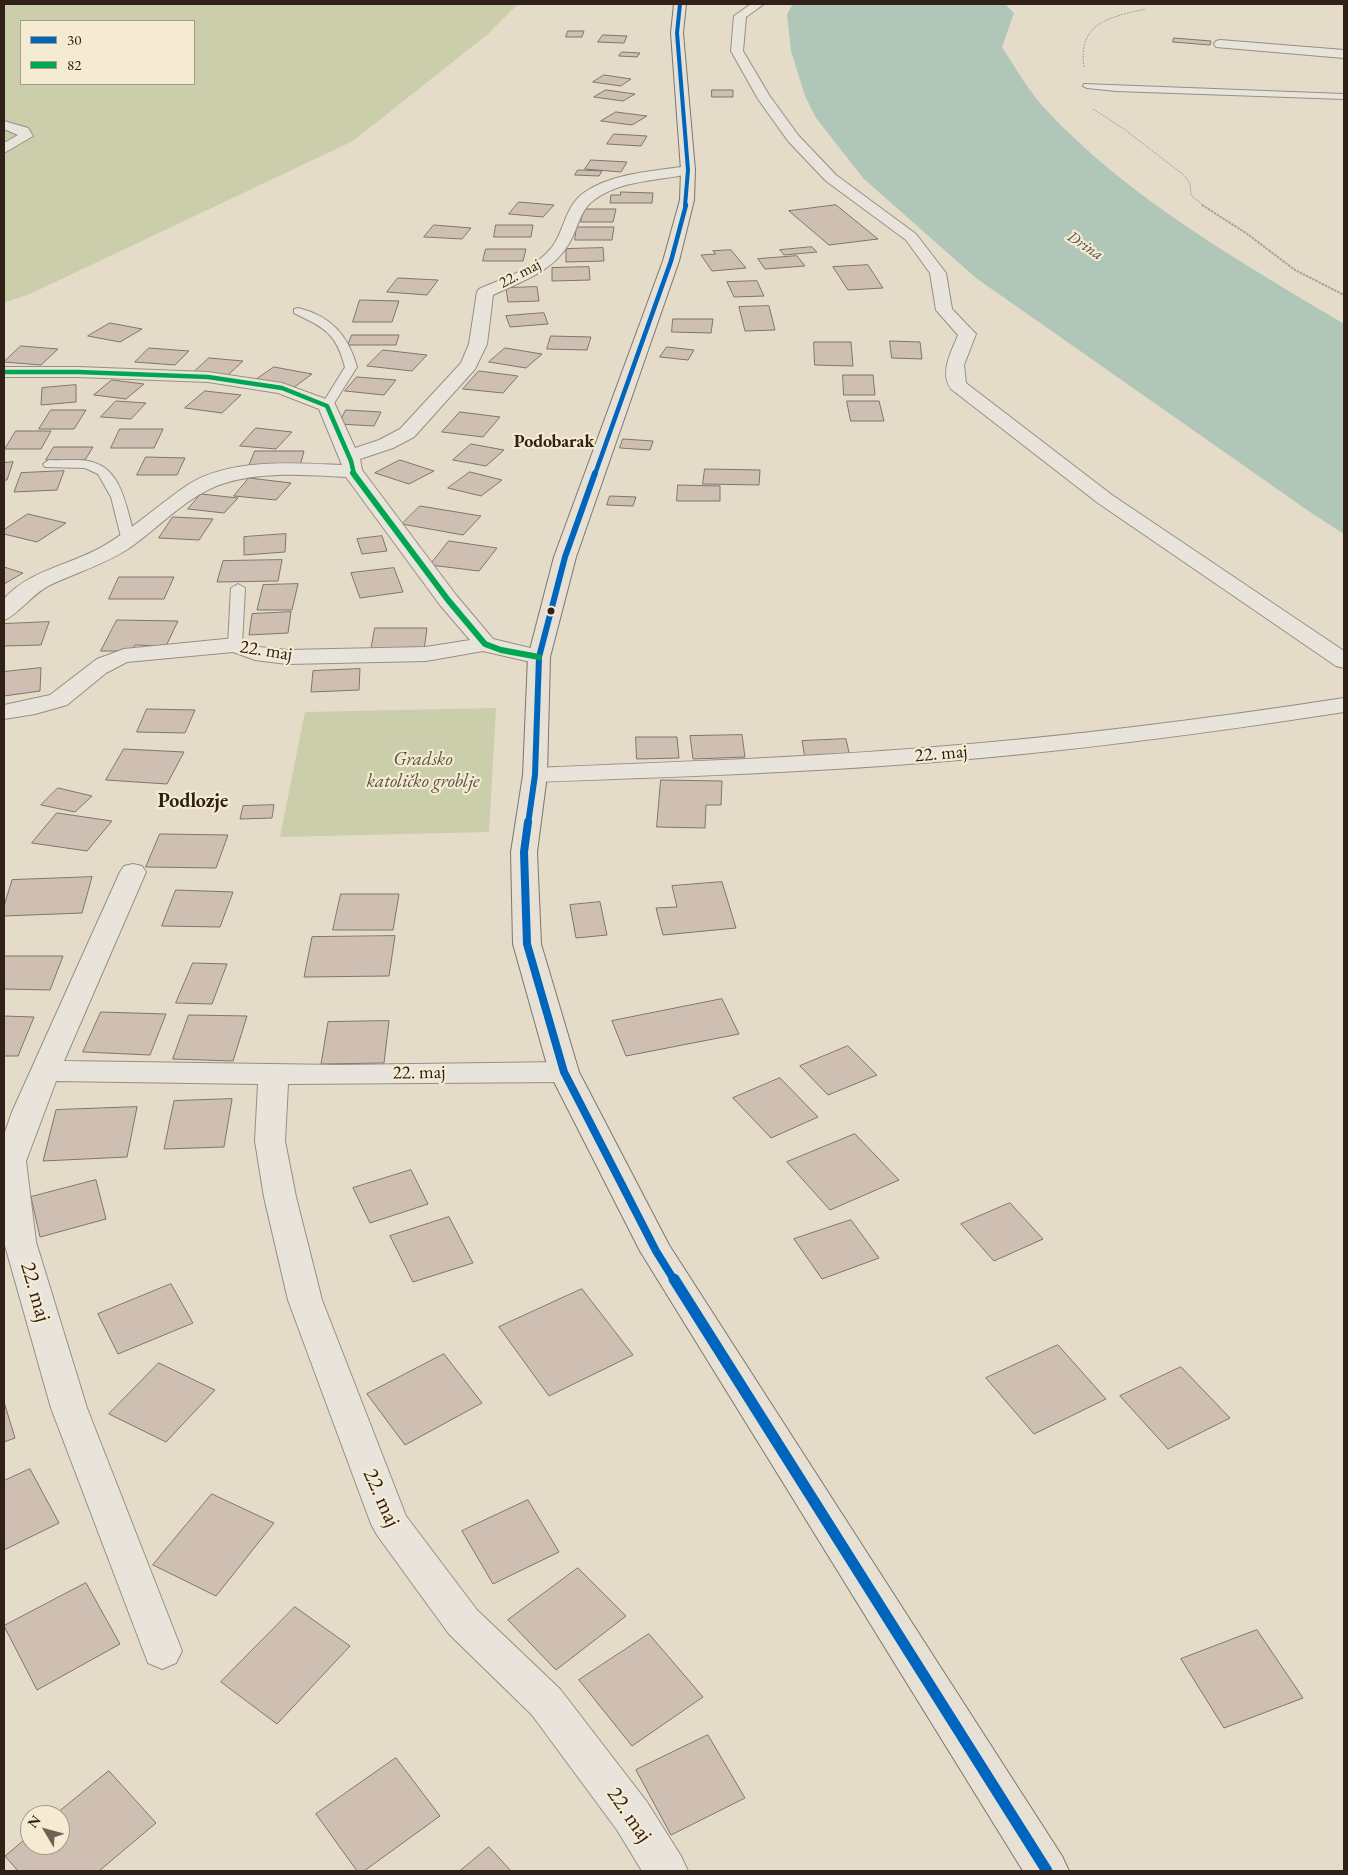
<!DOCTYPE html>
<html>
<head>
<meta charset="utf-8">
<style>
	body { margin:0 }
	#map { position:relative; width:1348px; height:1875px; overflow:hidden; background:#e4dcc8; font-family:"EB Garamond",serif }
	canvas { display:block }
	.frame { position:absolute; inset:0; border:5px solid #302017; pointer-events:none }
	.legend { position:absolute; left:20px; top:20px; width:175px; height:65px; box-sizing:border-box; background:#f5ebd3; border:1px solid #a69a88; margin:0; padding:6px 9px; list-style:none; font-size:15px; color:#302017 }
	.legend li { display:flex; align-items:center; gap:10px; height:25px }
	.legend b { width:25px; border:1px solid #a69a88 }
	.north { position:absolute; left:20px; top:1805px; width:50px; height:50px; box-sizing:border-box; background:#f5ebd3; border:1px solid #a69a88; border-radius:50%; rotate:307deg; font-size:14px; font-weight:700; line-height:20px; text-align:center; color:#302017 }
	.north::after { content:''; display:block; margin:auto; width:18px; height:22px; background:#6f6255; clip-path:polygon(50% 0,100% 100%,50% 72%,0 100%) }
</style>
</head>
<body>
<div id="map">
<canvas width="1348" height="1875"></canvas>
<div class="frame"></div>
<ul class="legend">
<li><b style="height:6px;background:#0065bd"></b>30</li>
<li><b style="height:6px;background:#00a651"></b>82</li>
</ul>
<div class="north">N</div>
</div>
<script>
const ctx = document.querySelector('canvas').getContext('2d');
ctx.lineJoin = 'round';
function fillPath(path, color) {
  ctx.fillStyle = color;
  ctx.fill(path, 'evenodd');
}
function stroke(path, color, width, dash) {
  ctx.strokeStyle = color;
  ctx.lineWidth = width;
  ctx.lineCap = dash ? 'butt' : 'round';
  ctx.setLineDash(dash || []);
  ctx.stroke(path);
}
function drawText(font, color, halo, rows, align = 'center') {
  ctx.font = font + ' "EB Garamond",serif';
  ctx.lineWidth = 4.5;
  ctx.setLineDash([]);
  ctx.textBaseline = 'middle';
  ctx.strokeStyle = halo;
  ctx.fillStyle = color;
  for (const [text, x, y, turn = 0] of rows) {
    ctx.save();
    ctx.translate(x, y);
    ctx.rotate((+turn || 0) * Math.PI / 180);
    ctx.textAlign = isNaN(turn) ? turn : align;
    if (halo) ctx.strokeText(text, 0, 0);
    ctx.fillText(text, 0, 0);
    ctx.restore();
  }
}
const green = new Path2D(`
	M 4,4 L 518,4 L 488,34 L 353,141 L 32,293 L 4,303 ZM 21,21 L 194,21 L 194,84 L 21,84 Z
	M 496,708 L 489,832 L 280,837 L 305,712 Z`);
const water = new Path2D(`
	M 793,4 L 1005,4 L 1014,13 L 1002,47 C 1016,69 1030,93 1048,112 C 1131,200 1241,262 1344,324 L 1344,534 L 1310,512 L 976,278 L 864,179 L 816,118 L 805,96 L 791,51 L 787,14 Z`);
const building = new Path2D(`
	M 568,31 L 584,31 L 582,37 L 566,37 Z
	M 603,35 L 627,36 L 624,43 L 598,42 Z
	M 1174,38 L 1211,41 L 1210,45 L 1173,42 Z
	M 622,52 L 640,53 L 637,57 L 619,56 Z
	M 604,75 L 631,79 L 621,86 L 593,82 Z
	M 606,90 L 635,94 L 623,101 L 594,97 Z
	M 712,90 L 733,90 L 733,97 L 712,97 Z
	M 616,112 L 647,116 L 632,125 L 601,121 Z
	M 614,134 L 647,136 L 641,146 L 607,144 Z
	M 591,160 L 627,162 L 621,172 L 585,169 Z
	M 578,170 L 602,171 L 599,176 L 575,175 Z
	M 621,192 L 653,193 L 652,203 L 610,203 L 611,195 L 620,195 Z
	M 519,202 L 554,205 L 543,217 L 509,214 Z
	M 836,205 L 878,239 L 829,245 L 789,211 Z
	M 584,209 L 616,209 L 613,222 L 581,222 Z
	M 434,225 L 471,228 L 462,239 L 424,237 Z
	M 496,225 L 533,225 L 531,237 L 494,237 Z
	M 577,227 L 614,227 L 612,240 L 575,240 Z
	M 812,247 L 817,252 L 784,255 L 780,250 Z
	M 603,248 L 604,261 L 566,262 L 566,249 Z
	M 486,249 L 526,249 L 523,261 L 483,261 Z
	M 731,250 L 746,268 L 712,271 L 701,255 L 716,254 L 713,251 Z
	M 797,256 L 805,266 L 765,269 L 758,259 Z
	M 868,265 L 883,288 L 848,290 L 833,267 Z
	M 589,267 L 590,280 L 552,281 L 552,268 Z
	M 398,278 L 438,280 L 427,295 L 387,292 Z
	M 757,281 L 764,296 L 734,297 L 727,282 Z
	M 537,287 L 539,301 L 508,302 L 506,288 Z
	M 360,300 L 399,301 L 392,322 L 353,322 Z
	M 769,306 L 775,330 L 745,331 L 739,307 Z
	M 544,313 L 548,324 L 510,327 L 506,316 Z
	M 673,319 L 713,319 L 711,333 L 672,332 Z
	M 110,323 L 142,329 L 120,342 L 88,336 Z
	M 352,335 L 399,335 L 396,345 L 348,345 Z
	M 551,336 L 591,337 L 587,350 L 547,349 Z
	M 890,341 L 920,342 L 922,359 L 892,358 Z
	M 814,342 L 851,342 L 853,366 L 815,365 Z
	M 21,346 L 58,349 L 41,365 L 4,362 Z
	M 667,347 L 694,350 L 688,360 L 660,357 Z
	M 149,348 L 189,351 L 175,365 L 135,362 Z
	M 505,348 L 542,354 L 526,368 L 489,362 Z
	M 383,350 L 427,355 L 412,371 L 367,366 Z
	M 209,358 L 243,361 L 228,375 L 194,372 Z
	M 274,367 L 312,374 L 293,388 L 254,381 Z
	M 479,371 L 518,376 L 503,393 L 463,389 Z
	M 843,375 L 873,375 L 875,395 L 844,395 Z
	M 357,377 L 396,380 L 384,395 L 345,391 Z
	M 112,380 L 144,384 L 126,399 L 94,395 Z
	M 76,385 L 76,402 L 41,405 L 42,388 Z
	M 205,391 L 241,395 L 222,413 L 185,408 Z
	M 116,401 L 146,403 L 131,419 L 101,417 Z
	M 847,401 L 879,401 L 884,421 L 851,421 Z
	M 51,410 L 86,410 L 74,429 L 39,429 Z
	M 346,410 L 381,412 L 374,426 L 339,424 Z
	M 460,412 L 500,417 L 483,437 L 442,432 Z
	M 256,428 L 292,432 L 276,449 L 240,446 Z
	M 120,429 L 163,429 L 154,448 L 111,448 Z
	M 16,431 L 51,431 L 41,449 L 5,449 Z
	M 623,439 L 653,441 L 650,450 L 620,448 Z
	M 471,444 L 504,450 L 486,466 L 453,460 Z
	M 54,447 L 93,447 L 85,460 L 46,460 Z
	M 255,451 L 304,451 L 300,466 L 249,466 Z
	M 146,457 L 185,458 L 177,475 L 137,475 Z
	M 400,460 L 434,471 L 409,484 L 375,473 Z
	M 13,462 L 7,480 L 4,480 L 4,463 Z
	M 705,469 L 760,470 L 759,485 L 703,484 Z
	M 64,471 L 57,490 L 14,492 L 21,473 Z
	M 470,472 L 502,480 L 481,496 L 448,488 Z
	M 249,478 L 291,483 L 276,500 L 234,496 Z
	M 678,485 L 720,486 L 720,501 L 677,501 Z
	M 201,494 L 238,498 L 224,513 L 188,509 Z
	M 610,496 L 636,497 L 633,506 L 607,505 Z
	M 420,506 L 481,516 L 463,535 L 402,524 Z
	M 28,514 L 66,523 L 37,542 L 4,534 L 4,530 Z
	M 173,517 L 213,519 L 199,540 L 159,538 Z
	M 286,534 L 285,552 L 244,555 L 244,537 Z
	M 382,536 L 387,551 L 362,554 L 357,539 Z
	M 449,541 L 497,548 L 479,571 L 430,565 Z
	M 282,560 L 278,581 L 217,582 L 223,561 Z
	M 4,567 L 23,573 L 4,584 Z
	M 394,568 L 403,592 L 360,598 L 351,573 Z
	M 119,577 L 174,577 L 164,599 L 109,599 Z
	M 298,584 L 292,610 L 257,610 L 263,585 Z
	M 291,612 L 288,633 L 249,635 L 252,614 Z
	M 117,620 L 178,621 L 166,646 L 135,645 L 132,651 L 101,651 Z
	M 49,622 L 41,645 L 4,646 L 4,624 Z
	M 375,628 L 427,628 L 424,650 L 371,651 Z
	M 41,668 L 40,691 L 4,696 L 4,672 Z
	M 360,669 L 359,690 L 311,692 L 313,671 Z
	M 147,709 L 195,710 L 185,733 L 137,732 Z
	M 742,735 L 745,757 L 693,759 L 690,736 Z
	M 636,737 L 677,737 L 679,758 L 637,759 Z
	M 846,739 L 850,757 L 805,758 L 802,741 Z
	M 124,749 L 184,752 L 167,784 L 106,780 Z
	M 661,780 L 722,781 L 721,805 L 706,805 L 705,828 L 657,827 Z
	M 58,788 L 92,796 L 75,812 L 41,805 Z
	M 274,805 L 272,818 L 240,819 L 243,806 Z
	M 57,813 L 112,821 L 87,851 L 32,843 Z
	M 160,834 L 228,835 L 216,868 L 146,867 Z
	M 92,877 L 82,913 L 4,916 L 4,906 L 12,880 Z
	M 722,882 L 736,928 L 663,935 L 656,908 L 677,907 L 672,886 Z
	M 176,890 L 233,892 L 220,927 L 162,926 Z
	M 341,894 L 399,894 L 393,930 L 333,930 Z
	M 600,902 L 607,935 L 576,938 L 570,905 Z
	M 395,936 L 389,976 L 304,977 L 312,937 Z
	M 4,956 L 63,956 L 50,990 L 4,989 Z
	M 193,963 L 227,964 L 212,1004 L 176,1003 Z
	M 722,999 L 739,1034 L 626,1056 L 612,1021 Z
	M 101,1012 L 166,1014 L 150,1055 L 83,1052 Z
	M 189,1015 L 247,1016 L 233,1061 L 173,1059 Z
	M 4,1016 L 34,1017 L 18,1056 L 4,1056 Z
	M 389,1021 L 384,1063 L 321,1064 L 328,1022 Z
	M 848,1046 L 877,1075 L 828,1095 L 800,1066 Z
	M 780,1078 L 818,1117 L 771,1138 L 733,1098 Z
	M 232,1099 L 224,1147 L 164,1149 L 174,1101 Z
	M 137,1107 L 127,1157 L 43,1161 L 56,1110 Z
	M 855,1134 L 899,1180 L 830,1210 L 787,1162 Z
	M 411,1170 L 428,1204 L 370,1223 L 353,1188 Z
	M 96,1180 L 106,1219 L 40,1237 L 31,1197 Z
	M 1010,1203 L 1043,1239 L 994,1261 L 961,1224 Z
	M 449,1217 L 473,1263 L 413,1282 L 390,1236 Z
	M 851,1220 L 879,1258 L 822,1279 L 794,1239 Z
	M 171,1284 L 193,1323 L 118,1354 L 98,1314 Z
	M 582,1289 L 633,1355 L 549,1396 L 499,1327 Z
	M 1058,1345 L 1106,1399 L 1034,1434 L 986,1378 Z
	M 444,1354 L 482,1403 L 405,1445 L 367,1394 Z
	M 159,1363 L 215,1390 L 166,1442 L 109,1414 Z
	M 1181,1367 L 1230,1418 L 1168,1449 L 1120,1396 Z
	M 4,1402 L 15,1438 L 4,1442 Z
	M 30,1469 L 59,1523 L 4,1550 L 4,1481 Z
	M 212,1494 L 274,1523 L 216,1596 L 153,1565 Z
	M 528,1500 L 559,1552 L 493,1584 L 462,1531 Z
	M 578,1568 L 626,1616 L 556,1670 L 508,1620 Z
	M 86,1583 L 120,1644 L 37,1690 L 4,1626 Z
	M 295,1607 L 350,1646 L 277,1724 L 221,1682 Z
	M 1257,1630 L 1303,1698 L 1224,1728 L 1181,1659 Z
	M 649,1634 L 703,1697 L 632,1746 L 579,1680 Z
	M 708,1735 L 745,1798 L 671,1835 L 636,1770 Z
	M 396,1758 L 440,1816 L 364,1871 L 357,1871 L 316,1814 Z
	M 109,1771 L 156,1823 L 99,1871 L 18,1871 L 5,1856 L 30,1835 L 30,1845 L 60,1845 L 60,1815 L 55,1815 Z
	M 489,1847 L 511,1871 L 460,1871 Z`);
const pathFar1 = new Path2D(`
	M 1084,67 C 1077,22 1112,17 1145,9
	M 1093,109 L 1124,129 L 1185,176 L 1190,184 L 1191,195 L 1204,206`);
const path = new Path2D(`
	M 1202,205 L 1246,233 L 1295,270 L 1344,295`);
const lane = new Path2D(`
	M 1084,84 L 1344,94 L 1344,99 L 1116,91 L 1087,88 L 1083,86 Z
	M 298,308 C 331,316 348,335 357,367 L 331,408 L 327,410 L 321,406 L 345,367 C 336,333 325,328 294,313 L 294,309 Z
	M 49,460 C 62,461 76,459 88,461 C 123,467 126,509 135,537 L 133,540 L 128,541 L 121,537 L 111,497 L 98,474 L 85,468 L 45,467 L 43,464 Z
	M 238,584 L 245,588 L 242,645 L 235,649 L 228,645 L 231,588 Z`);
const street = new Path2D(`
	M 751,4 L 764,4 L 746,17 L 743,51 L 769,95 L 798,135 L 836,175 L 916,234 L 946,273 L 952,309 L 976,334 L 964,365 L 966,383 L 1112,495 L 1344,651 L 1344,668 L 1336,666 L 1098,503 L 951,389 C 939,372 952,351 958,335 L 936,310 L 930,273 L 906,240 L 826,181 L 788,141 L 758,99 L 731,51 L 734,16 Z
	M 1220,40 L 1344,50 L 1344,58 L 1216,47 L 1214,44 L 1216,41 Z
	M 4,121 L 28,128 L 33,136 L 4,153 L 4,143 L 18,135 L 4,129 Z
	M 688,166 L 693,167 L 695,170 L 693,173 C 661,181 622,179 594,200 C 579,211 578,230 568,245 C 552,272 520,282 493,295 L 487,344 L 475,369 L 414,437 L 393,448 L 360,459 L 362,470 L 456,595 L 493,639 L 547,652 L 550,657 L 547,662 L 539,664 L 483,651 L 426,661 L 287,664 L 255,660 L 233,652 L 127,662 L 106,673 L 67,705 L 35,714 L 4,719 L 4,705 L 50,695 L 97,659 L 124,649 L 235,638 L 259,647 L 287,650 L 426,647 L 470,640 L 440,605 L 346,477 C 306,475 264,471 225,483 C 188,494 159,528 128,549 C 103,565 75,573 48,586 C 33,594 15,617 4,620 L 4,599 C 28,571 69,565 100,548 C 132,530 159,504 189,484 C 231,458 295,463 342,465 L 319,409 L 278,393 L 208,382 L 78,377 L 4,377 L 4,367 L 78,367 L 208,372 L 282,383 L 334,402 L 355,448 L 379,440 L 400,429 L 461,363 L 469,344 L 477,292 L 479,289 C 503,278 535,269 552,247 C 565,230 565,205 585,192 C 613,173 655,171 688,166 Z
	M 1344,698 L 1344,712 C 1208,733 1072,751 935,762 C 802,773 668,777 535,782 L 526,780 L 523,775 L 526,770 L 535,768 C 668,762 802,758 935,747 C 1072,736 1208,719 1344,698 Z
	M 133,864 L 142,866 L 146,872 L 64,1061 L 338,1065 L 564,1062 L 575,1065 L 579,1072 L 575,1079 L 564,1082 L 288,1084 L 285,1141 L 296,1197 L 322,1300 L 406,1516 L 477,1610 L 560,1689 L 647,1802 L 681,1856 L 688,1871 L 642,1871 L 617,1830 L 532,1715 L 449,1634 L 377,1535 L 371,1524 L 288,1300 L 264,1197 L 255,1141 L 258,1084 L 56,1081 L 26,1161 L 36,1242 L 87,1408 L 182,1651 L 176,1663 L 162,1669 L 148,1663 L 51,1408 L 4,1242 L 4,1135 L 12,1112 L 120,872 L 124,866 Z`);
const primary = new Path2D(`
	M 674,4 L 686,4 L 683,33 L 695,170 L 694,200 L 679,261 L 576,557 L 550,657 L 547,775 L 537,852 L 541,944 L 579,1072 L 669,1245 L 1062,1856 L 1069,1871 L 1023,1871 L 640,1251 L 549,1072 L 513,944 L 511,852 L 523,775 L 528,657 L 554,557 L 663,261 L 680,200 L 681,170 L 671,33 Z`);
const bus1Far4 = new Path2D(`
	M 680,4 L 677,33 L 688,170 L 685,206`);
const bus1Far3 = new Path2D(`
	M 595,474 L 671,261 L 686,205`);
const bus1Far2 = new Path2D(`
	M 528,824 L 535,775 L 539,657 L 565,557 L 595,473`);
const bus1Far1 = new Path2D(`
	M 528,822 L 524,852 L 527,944 L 564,1072 L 656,1251 L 674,1280`);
const bus1 = new Path2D(`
	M 674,1279 L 1047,1871`);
const bus2Far1 = new Path2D(`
	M 4,372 L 78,372 L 208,377 L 282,388 L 327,406 L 351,461 L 354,474`);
const bus2 = new Path2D(`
	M 353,473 L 448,600 L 485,644 L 501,650 L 539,657`);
const markers = [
	[551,611,4.5,"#302017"]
];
const farWaternames = [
	["Drina",1085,246,33]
];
const farStreetnames = [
	["22. maj",520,274,-28]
];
const farQuarternames = [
	["Podobarak",554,442]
];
const streetNames = [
	["22. maj",266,651,9],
	["22. maj",941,754,-5],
	["22. maj",419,1073,-1]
];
const parkNames = [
	["Gradsko",423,760],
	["katoličko groblje",423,782]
];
const neighbourhoodNames = [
	["Podlozje",193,802]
];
const nearStreetnames = [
	["22. maj",35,1292,74],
	["22. maj",381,1498,66],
	["22. maj",629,1815,55]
];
fillPath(green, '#cbceaa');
fillPath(water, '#b0c6b8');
fillPath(building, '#cfbfb3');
stroke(building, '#7d766b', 1);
stroke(lane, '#968f83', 2);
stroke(street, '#968f83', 2);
stroke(primary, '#7d766b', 2);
stroke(pathFar1, '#a7a29a', 1, [2, 1]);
stroke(path, '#a7a29a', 2, [2.5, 1]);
fillPath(lane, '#e9e4db');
fillPath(street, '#e9e4db');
fillPath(primary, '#e6e0d5');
stroke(bus1Far4, '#0065bd', 4);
stroke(bus1Far3, '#0065bd', 4.5);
stroke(bus1Far2, '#0065bd', 6);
stroke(bus1Far1, '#0065bd', 8);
stroke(bus1, '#0065bd', 11);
stroke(bus2Far1, '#00a651', 4.5);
stroke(bus2, '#00a651', 6);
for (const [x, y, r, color] of markers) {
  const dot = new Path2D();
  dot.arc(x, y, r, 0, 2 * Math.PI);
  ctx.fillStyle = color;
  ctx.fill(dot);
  stroke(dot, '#f5ebd3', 2);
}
drawText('italic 16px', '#504f45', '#f5ebd3', farWaternames);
drawText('16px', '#302017', '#f5ebd3', farStreetnames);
drawText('bold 18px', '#302017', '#f5ebd3', farQuarternames);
drawText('19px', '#302017', '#f5ebd3', streetNames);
drawText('italic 19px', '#58513c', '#f5ebd3', parkNames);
drawText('bold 20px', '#302017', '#f5ebd3', neighbourhoodNames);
drawText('22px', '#302017', '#f5ebd3', nearStreetnames);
</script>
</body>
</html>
